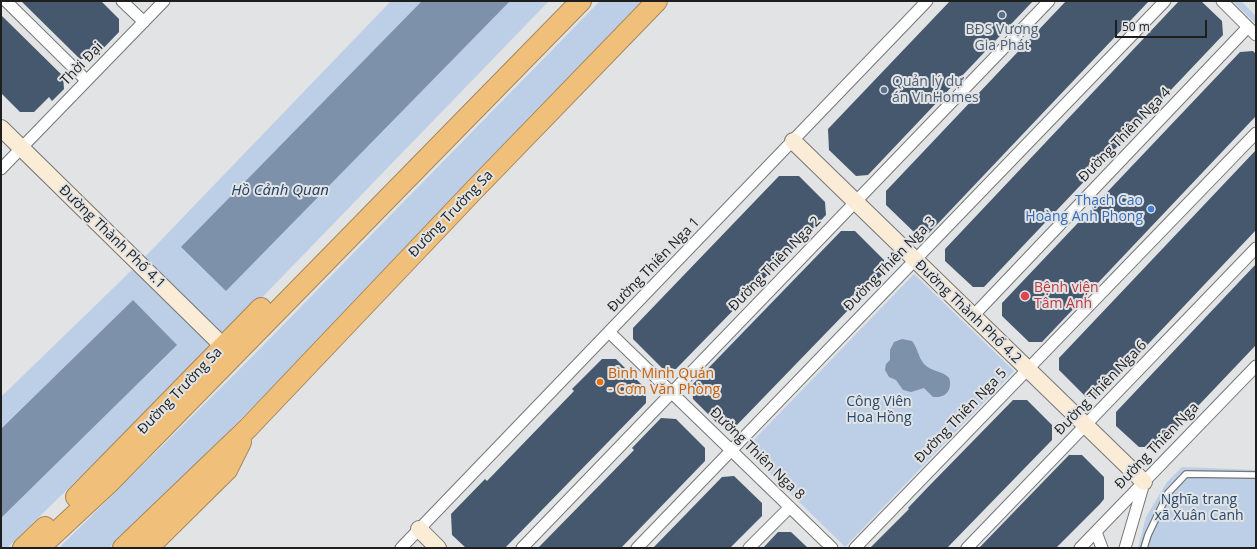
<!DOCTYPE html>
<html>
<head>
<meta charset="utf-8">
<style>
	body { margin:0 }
	#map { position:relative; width:1257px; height:549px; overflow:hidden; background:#e1e3e4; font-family:"Open Sans",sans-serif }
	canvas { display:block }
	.frame { position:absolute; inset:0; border:2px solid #1e1e1f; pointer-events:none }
	.scale { position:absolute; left:1115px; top:20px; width:92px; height:18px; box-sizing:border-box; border:2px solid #1e1e1f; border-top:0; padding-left:5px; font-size:12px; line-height:14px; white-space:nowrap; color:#1e1e1f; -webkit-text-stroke:3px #e1e3e4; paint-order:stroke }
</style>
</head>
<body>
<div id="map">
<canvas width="1257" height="549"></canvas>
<div class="frame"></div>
<div class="scale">50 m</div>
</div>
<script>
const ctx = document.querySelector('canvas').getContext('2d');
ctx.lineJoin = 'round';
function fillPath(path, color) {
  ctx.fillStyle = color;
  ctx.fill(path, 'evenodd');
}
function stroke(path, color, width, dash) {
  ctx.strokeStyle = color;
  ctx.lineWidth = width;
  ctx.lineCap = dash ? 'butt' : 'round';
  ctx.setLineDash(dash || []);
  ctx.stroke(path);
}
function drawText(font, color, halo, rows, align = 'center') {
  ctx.font = font + ' "Open Sans",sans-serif';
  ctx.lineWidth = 4;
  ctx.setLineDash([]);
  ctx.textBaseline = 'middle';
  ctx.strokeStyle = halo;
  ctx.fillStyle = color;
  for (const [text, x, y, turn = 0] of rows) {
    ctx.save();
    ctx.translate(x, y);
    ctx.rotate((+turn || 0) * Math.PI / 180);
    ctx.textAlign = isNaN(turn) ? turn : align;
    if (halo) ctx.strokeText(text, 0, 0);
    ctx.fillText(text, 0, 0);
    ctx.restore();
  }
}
const green = new Path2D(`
	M 391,1 L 549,1 L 219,342 L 7,548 L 1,548 L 1,397 L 139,263 Z
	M 600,1 L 646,1 C 469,185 294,371 109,548 L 59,548 L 246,363 Z
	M 1232,1 L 1241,1 L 1256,16 L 1256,24 Z
	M 914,274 L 1014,371 L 845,547 L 745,449 Z
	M 1182,467 L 1256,470 L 1256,548 L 1138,548 L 1146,517 L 1167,482 Z`);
const water = new Path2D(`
	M 422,1 L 510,1 L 226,291 L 181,247 Z
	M 133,300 L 177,345 L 1,518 L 1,429 Z
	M 902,339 L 912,341 C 918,348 918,358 925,365 C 931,371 945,372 949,378 C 952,385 949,394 942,396 C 940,397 936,397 933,397 L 924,388 L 911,392 L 903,390 L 896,380 L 889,377 L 885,370 L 886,364 L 890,360 L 890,350 L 894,342 Z`);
const building = new Path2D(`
	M 21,1 L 101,1 L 119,19 L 119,32 L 93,59 L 80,59 Z
	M 950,1 L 1033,1 L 868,175 L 856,176 L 829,150 L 828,129 Z
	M 1066,1 L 1149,1 L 929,233 L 915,233 L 886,205 L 886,191 Z
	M 1179,1 L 1201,1 L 1222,21 L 1223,35 L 984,287 L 973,287 L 945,261 L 945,249 Z
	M 1,15 L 63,76 L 64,89 L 52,101 L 49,97 L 34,112 L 20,112 L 1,93 Z
	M 1253,51 L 1256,54 L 1256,116 L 1042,342 L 1029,342 L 1002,316 L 1002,303 L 1240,52 Z
	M 1256,150 L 1256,230 L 1099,396 L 1086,397 L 1059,370 L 1059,358 Z
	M 779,176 L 799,176 L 825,202 L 826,215 L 676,369 L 663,369 L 633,339 L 633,328 Z
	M 841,231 L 855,231 L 884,260 L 884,273 L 735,427 L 721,427 L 693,399 L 692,385 Z
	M 1256,264 L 1256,345 L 1159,447 L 1139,447 L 1116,426 L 1116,412 Z
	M 602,359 L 616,359 L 646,389 L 646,403 L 505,548 L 466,548 L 452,535 L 451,514 L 485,479 L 487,481 L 574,391 L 572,389 Z
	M 1013,400 L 1027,400 L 1052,425 L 1052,440 L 947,548 L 870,548 L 909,509 L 908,508 L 929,486 Z
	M 661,418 L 676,419 L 705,448 L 705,461 L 621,548 L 538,548 L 634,450 L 632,448 Z
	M 1069,455 L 1082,455 L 1104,477 L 1104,499 L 1100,504 L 1056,548 L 979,548 Z
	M 734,476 L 762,503 L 762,516 L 730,548 L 653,548 L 722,477 Z
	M 778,532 L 791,532 L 808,548 L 763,548 Z`);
const lane = new Path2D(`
	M 1144,548 L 1148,535 L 1168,493 L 1186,474 L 1256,475`);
const street = new Path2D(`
	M 6,1 L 86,80
	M 122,1 L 144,22
	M 1222,1 L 1256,35
	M 1,169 L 164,1
	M 973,316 L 1248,27
	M 609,332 L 832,548
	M 1096,532 L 1102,548
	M 401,548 L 927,1
	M 522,548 L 1049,1
	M 637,548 L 1165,1
	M 749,548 L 790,507
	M 855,548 L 1256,133
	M 967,548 L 1256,248
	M 1080,548 L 1256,366
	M 1125,548 L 1144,483`);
const secondary = new Path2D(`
	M 1,128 L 223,346
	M 793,141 L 1144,482
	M 419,529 L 438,548`);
const highway = new Path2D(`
	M 76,497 L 261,308
	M 23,548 L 45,527
	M 39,548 L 108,484 L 581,1
	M 123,548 L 248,428 L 475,189 L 657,1
	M 148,548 L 227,470 L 241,442`);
const markers = [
	[1002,15,4,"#5c6f8a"],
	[884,90,4,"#5c6f8a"],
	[1151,209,4,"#3f7fe0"],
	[1025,296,5,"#e0444e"],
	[600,382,4,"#e8710a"]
];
const serviceNames = [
	["BĐS Vượng",1002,30],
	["Gia Phát",1002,46],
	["Quản lý dự",892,82,"left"],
	["án VinHomes",892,98,"left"]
];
const streetNames = [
	["Thời Đại",82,64,-46],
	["Đường Thiên Nga 4",1125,135,-46],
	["Đường Trường Sa",451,214,-46],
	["Đường Thành Phố 4.1",112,237,44],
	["Đường Thiên Nga 2",775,264,-46],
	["Đường Thiên Nga 3",890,264,-46],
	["Đường Thiên Nga 1",654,265,-46],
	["Đường Thành Phố 4.2",968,312,44],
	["Đường Thiên Nga 6",1101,388,-46],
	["Đường Trường Sa",180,391,-46],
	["Đường Thiên Nga 5",961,416,-46],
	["Đường Thiên Nga",1157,446,-46],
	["Đường Thiên Nga 8",757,454,44]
];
const shopNames = [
	["Thạch Cao",1143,201],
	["Hoàng Anh Phong",1143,217]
];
const healthNames = [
	["Bệnh viện",1034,288],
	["Tâm Anh",1034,304]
];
const foodNames = [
	["Bình Minh Quán",608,374],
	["- Cơm Văn Phòng",608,390]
];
const parkNames = [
	["Công Viên",879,402],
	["Hoa Hồng",879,418],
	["Nghĩa trang",1199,500],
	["xã Xuân Canh",1199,516]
];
const waterNames = [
	["Hồ Cảnh Quan",280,191]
];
fillPath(green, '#bdcfe6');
fillPath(water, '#7e91aa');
fillPath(building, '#46586e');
stroke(lane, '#747677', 8);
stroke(street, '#747677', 13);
stroke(secondary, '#747677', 18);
stroke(highway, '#a6875b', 22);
stroke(lane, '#fff', 5.5);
stroke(street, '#fff', 11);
stroke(secondary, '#faecd7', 16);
stroke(highway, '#f0c07b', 20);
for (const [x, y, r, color] of markers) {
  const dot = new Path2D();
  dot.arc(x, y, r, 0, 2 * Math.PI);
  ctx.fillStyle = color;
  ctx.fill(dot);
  stroke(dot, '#e1e3e4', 1.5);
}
drawText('14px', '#4e5e75', '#e1e3e4', serviceNames);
drawText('14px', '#1e1e1f', '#e1e3e4', streetNames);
drawText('14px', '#366cbe', '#e1e3e4', shopNames, 'right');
drawText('14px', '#be3a42', '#e1e3e4', healthNames, 'left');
drawText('14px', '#c56008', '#e1e3e4', foodNames, 'left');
drawText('14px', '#28486d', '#e1e3e4', parkNames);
drawText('italic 15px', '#224065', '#e1e3e4', waterNames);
</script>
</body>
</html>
